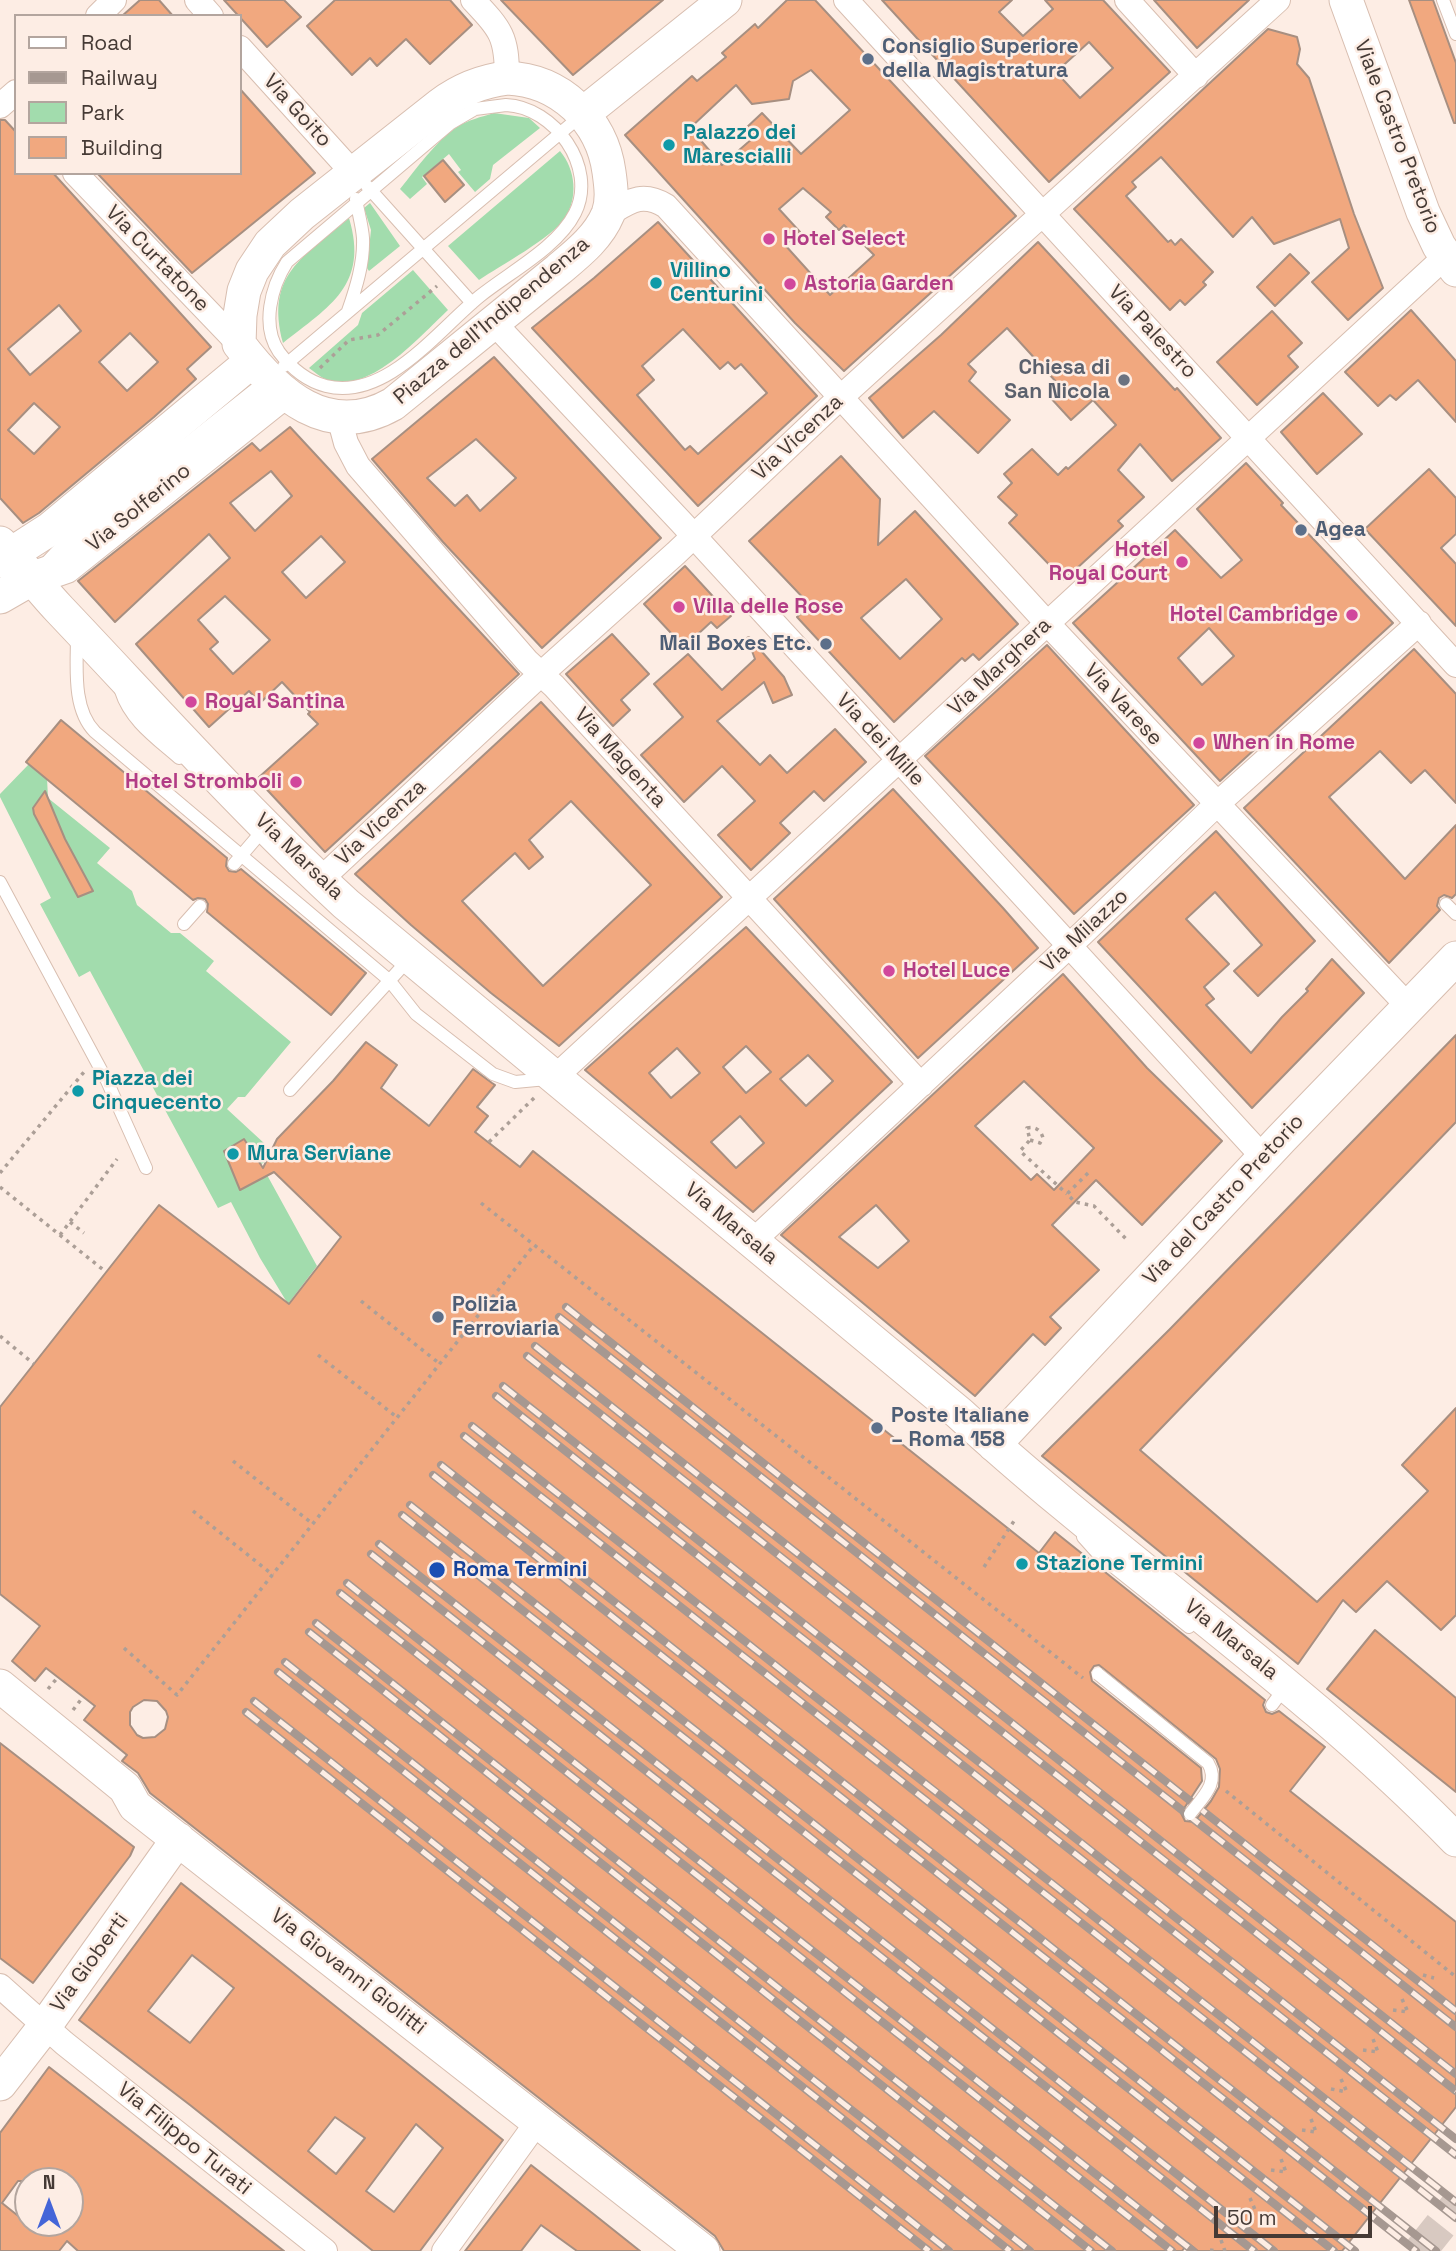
<!DOCTYPE html>
<html>
<head>
<meta charset="utf-8">
<style>
	body { margin:0 }
	#map { position:relative; width:1456px; height:2251px; overflow:hidden; background:#fdede4; font-family:"Space Grotesk",sans-serif }
	canvas { display:block }
	.legend { position:absolute; left:14px; top:14px; width:228px; height:161px; box-sizing:border-box; background:#fdede4; border:2px solid #b3a59e; margin:0; padding:9px 12px; list-style:none; font-size:21px; color:#453a35 }
	.legend li { display:flex; align-items:center; gap:14px; height:35px }
	.legend b { width:35px; border:2px solid #b3a59e }
	.north { position:absolute; left:14px; top:2167px; width:70px; height:70px; box-sizing:border-box; background:#fdede4; border:2px solid #b3a59e; border-radius:50%; rotate:0deg; font-size:19px; font-weight:700; line-height:28px; text-align:center; color:#453a35 }
	.north::after { content:''; display:block; margin:auto; width:24px; height:32px; background:#4465d8; clip-path:polygon(50% 0,100% 100%,50% 72%,0 100%) }
	.scale { position:absolute; left:1214px; top:2206px; width:158px; height:32px; box-sizing:border-box; border:4px solid #453a35; border-top:0; padding-left:9px; font-size:21px; line-height:24px; white-space:nowrap; color:#453a35; -webkit-text-stroke:5px #fdede4; paint-order:stroke }
</style>
</head>
<body>
<div id="map">
<canvas width="1456" height="2251"></canvas>
<ul class="legend">
<li><b style="height:9px;background:#fff"></b>Road</li>
<li><b style="height:9px;background:#a69891"></b>Railway</li>
<li><b style="height:19px;background:#a2dcad"></b>Park</li>
<li><b style="height:19px;background:#f1a87f"></b>Building</li>
</ul>
<div class="north">N</div>
<div class="scale">50 m</div>
</div>
<script>
const ctx = document.querySelector('canvas').getContext('2d');
ctx.lineJoin = 'round';
function fillPath(path, color) {
  ctx.fillStyle = color;
  ctx.fill(path, 'evenodd');
}
function stroke(path, color, width, dash) {
  ctx.strokeStyle = color;
  ctx.lineWidth = width;
  ctx.lineCap = dash ? 'butt' : 'round';
  ctx.setLineDash(dash || []);
  ctx.stroke(path);
}
function drawText(font, color, halo, rows, align = 'center') {
  ctx.font = font + ' "Space Grotesk",sans-serif';
  ctx.lineWidth = 5;
  ctx.setLineDash([]);
  ctx.textBaseline = 'middle';
  ctx.strokeStyle = halo;
  ctx.fillStyle = color;
  for (const [text, x, y, turn = 0] of rows) {
    ctx.save();
    ctx.translate(x, y);
    ctx.rotate((+turn || 0) * Math.PI / 180);
    ctx.textAlign = isNaN(turn) ? turn : align;
    if (halo) ctx.strokeText(text, 0, 0);
    ctx.fillText(text, 0, 0);
    ctx.restore();
  }
}
const green = new Path2D(`
	M 494,113 L 529,118 L 540,128 L 493,165 L 490,179 L 475,192 L 458,172 L 461,170 L 449,154 L 422,177 L 427,184 L 410,199 L 400,189 C 417,168 435,142 457,127 C 468,120 481,117 494,113 Z
	M 560,151 C 576,170 578,198 565,218 C 553,237 500,266 479,280 L 448,246 Z
	M 370,203 L 400,246 L 369,271 L 367,268 L 371,230 L 364,208 Z
	M 349,218 C 369,285 330,306 283,343 C 265,274 303,258 349,218 Z
	M 413,270 L 448,310 C 420,336 370,395 327,380 C 320,377 315,372 309,368 L 358,325 L 362,313 Z
	M 29,764 L 47,778 L 48,798 L 110,848 L 97,863 L 132,891 L 137,905 L 171,933 L 180,933 L 214,961 L 206,971 L 291,1042 L 245,1097 L 238,1097 L 227,1109 L 265,1144 L 265,1151 L 270,1160 L 261,1164 L 317,1266 L 288,1304 L 260,1258 L 231,1202 L 218,1208 L 90,971 L 79,977 L 40,904 L 51,898 L 0,797 L 0,794 Z`);
const building = new Path2D(`
	M 140,0 L 159,0 L 173,16 L 122,16 Z
	M 224,0 L 284,0 L 301,17 L 267,47 Z
	M 335,0 L 450,0 L 472,25 L 430,64 L 406,39 L 377,66 L 370,58 L 352,75 L 307,26 Z
	M 501,0 L 663,0 L 573,75 Z
	M 787,0 L 815,0 L 1016,216 L 844,371 L 795,323 L 625,135 L 692,76 L 697,81 L 726,57 L 722,53 L 755,24 L 758,28 ZM 811,70 L 850,110 L 801,154 L 762,113 L 745,129 L 753,138 L 722,165 L 690,128 L 736,85 L 752,104 L 789,99 L 793,81 ZM 803,188 L 831,212 L 826,217 L 839,230 L 844,225 L 874,255 L 830,295 L 785,245 L 800,232 L 779,209 Z
	M 882,0 L 1012,0 L 999,12 L 1023,36 L 1053,9 L 1045,0 L 1103,0 L 1170,72 L 1049,182 ZM 1089,42 L 1113,68 L 1080,98 L 1056,72 Z
	M 1154,0 L 1249,0 L 1197,48 Z
	M 1409,0 L 1433,0 L 1456,63 L 1456,123 L 1454,123 Z
	M 1268,29 L 1297,37 L 1300,49 L 1297,64 L 1309,78 L 1354,214 L 1383,288 L 1348,320 L 1312,282 L 1349,248 L 1340,219 L 1274,244 L 1252,217 L 1233,237 L 1161,157 L 1132,182 L 1136,187 L 1126,196 L 1168,242 L 1171,240 L 1175,245 L 1181,239 L 1213,272 L 1203,282 L 1206,285 L 1185,305 L 1180,300 L 1170,310 L 1074,209 Z
	M 240,89 L 315,173 L 192,273 L 97,173 L 240,173 Z
	M 0,120 L 5,120 L 16,132 L 16,173 L 53,173 L 211,347 L 187,369 L 196,379 L 154,417 L 39,513 L 23,523 L 0,498 ZM 59,305 L 81,331 L 30,375 L 8,349 ZM 130,333 L 158,362 L 127,391 L 99,362 ZM 34,403 L 60,427 L 34,454 L 8,430 Z
	M 443,160 L 464,185 L 445,202 L 424,176 Z
	M 658,222 L 817,396 L 698,506 L 532,328 L 594,278 ZM 683,329 L 720,369 L 728,362 L 735,369 L 741,364 L 767,393 L 698,454 L 690,446 L 685,450 L 637,395 L 654,380 L 642,366 Z
	M 1038,242 L 1175,390 L 1177,388 L 1221,438 L 1172,481 L 1140,444 L 1118,470 L 1144,497 L 1118,521 L 1123,526 L 1064,580 L 1009,523 L 1017,515 L 998,497 L 1012,483 L 1004,474 L 1032,449 L 1058,475 L 1066,467 L 1068,469 L 1116,425 L 1093,400 L 1071,420 L 1048,395 L 1059,385 L 1007,328 L 968,364 L 976,372 L 969,381 L 1010,420 L 978,453 L 934,411 L 903,438 L 869,398 L 941,335 Z
	M 1290,254 L 1309,273 L 1275,306 L 1257,287 Z
	M 1411,310 L 1456,361 L 1456,422 L 1418,380 L 1396,400 L 1390,395 L 1378,406 L 1345,372 Z
	M 1272,311 L 1302,343 L 1288,356 L 1298,367 L 1257,405 L 1217,362 Z
	M 494,357 L 661,538 L 542,648 L 443,542 L 372,459 ZM 476,439 L 516,478 L 480,511 L 467,495 L 455,506 L 427,478 Z
	M 1323,393 L 1362,434 L 1317,474 L 1281,432 Z
	M 290,427 L 519,674 L 325,852 L 257,779 L 318,724 L 308,714 L 310,712 L 282,682 L 260,703 L 249,691 L 209,727 L 136,644 L 230,558 L 209,534 L 115,622 L 78,581 L 252,443 L 260,451 ZM 271,471 L 292,496 L 255,531 L 230,503 ZM 321,536 L 345,562 L 306,598 L 282,572 ZM 225,596 L 270,640 L 233,674 L 210,649 L 218,642 L 198,620 Z
	M 841,456 L 880,499 L 878,545 L 915,511 L 1018,624 L 979,660 L 973,654 L 965,661 L 962,658 L 894,722 L 797,617 L 810,605 L 749,541 ZM 906,579 L 942,619 L 900,659 L 861,618 Z
	M 1246,463 L 1283,503 L 1281,505 L 1393,623 L 1220,781 L 1073,623 L 1175,530 L 1221,578 L 1242,560 L 1197,509 ZM 1209,628 L 1234,656 L 1202,685 L 1178,658 Z
	M 1429,469 L 1456,498 L 1456,534 L 1441,548 L 1456,564 L 1456,626 L 1365,529 Z
	M 685,566 L 731,616 L 717,628 L 711,622 L 684,647 L 644,604 Z
	M 612,634 L 649,674 L 621,700 L 630,710 L 613,726 L 566,674 Z
	M 749,637 L 784,677 L 792,695 L 773,703 L 764,682 L 717,721 L 760,765 L 770,755 L 787,773 L 835,729 L 866,762 L 824,801 L 814,791 L 780,823 L 790,833 L 751,870 L 718,835 L 755,801 L 722,766 L 684,802 L 641,755 L 683,717 L 654,684 L 688,654 L 722,690 L 755,659 L 747,638 Z
	M 1047,645 L 1194,805 L 1074,914 L 925,756 Z
	M 1414,649 L 1456,694 L 1456,803 L 1425,770 L 1411,783 L 1380,751 L 1329,797 L 1405,879 L 1456,825 L 1456,894 L 1452,898 L 1444,895 L 1439,898 L 1437,906 L 1440,910 L 1389,963 L 1244,808 Z
	M 541,702 L 722,897 L 559,1046 L 491,993 L 411,925 L 355,874 ZM 571,801 L 651,885 L 543,986 L 462,901 L 515,853 L 529,869 L 543,857 L 529,840 Z
	M 61,720 L 227,858 L 226,866 L 229,871 L 236,872 L 241,869 L 366,973 L 331,1015 L 207,912 L 208,904 L 205,899 L 198,898 L 193,900 L 26,762 Z
	M 893,789 L 1003,908 L 1038,948 L 918,1058 L 774,899 Z
	M 45,791 L 65,839 L 93,891 L 78,897 L 34,814 L 33,808 Z
	M 1216,831 L 1315,941 L 1258,996 L 1234,971 L 1262,945 L 1215,892 L 1186,919 L 1229,964 L 1204,987 L 1214,999 L 1206,1005 L 1251,1053 L 1282,1017 L 1308,991 L 1306,989 L 1332,959 L 1364,993 L 1252,1108 L 1098,942 Z
	M 746,927 L 892,1082 L 753,1212 L 585,1070 ZM 746,1046 L 771,1072 L 746,1093 L 723,1067 ZM 677,1048 L 700,1073 L 671,1098 L 649,1073 ZM 808,1055 L 833,1081 L 806,1106 L 780,1079 ZM 740,1116 L 764,1143 L 736,1168 L 711,1142 Z
	M 1063,974 L 1147,1068 L 1222,1141 L 1142,1225 L 1096,1180 L 1052,1225 L 1099,1270 L 1050,1317 L 1061,1328 L 1045,1345 L 1033,1334 L 975,1396 L 781,1235 ZM 1024,1081 L 1094,1148 L 1054,1190 L 1037,1174 L 1031,1180 L 975,1126 ZM 876,1205 L 909,1241 L 878,1268 L 839,1237 Z
	M 1456,1035 L 1456,1122 L 1140,1450 L 1317,1602 L 1428,1491 L 1402,1465 L 1456,1408 L 1456,1615 L 1441,1630 L 1387,1581 L 1356,1612 L 1343,1600 L 1298,1664 L 1042,1456 L 1170,1329 Z
	M 366,1042 L 397,1065 L 381,1088 L 429,1126 L 473,1069 L 492,1083 L 495,1085 L 477,1107 L 488,1116 L 475,1132 L 520,1167 L 533,1151 L 1039,1553 L 1055,1532 L 1265,1700 L 1263,1705 L 1266,1712 L 1272,1714 L 1279,1711 L 1325,1747 L 1290,1791 L 1456,1922 L 1456,2107 L 1342,2251 L 1198,2251 L 1188,2243 L 1182,2251 L 724,2251 L 715,2236 L 150,1793 L 138,1773 L 122,1761 L 127,1755 L 84,1720 L 95,1706 L 46,1668 L 35,1681 L 12,1661 L 40,1626 L 0,1594 L 0,1407 L 159,1205 L 289,1304 L 341,1237 L 274,1172 L 240,1190 L 224,1151 L 244,1139 L 263,1168 L 277,1139 L 333,1081 ZM 1099,1665 L 1216,1759 L 1220,1769 L 1219,1787 L 1211,1801 L 1194,1822 L 1185,1821 L 1181,1813 L 1202,1781 L 1201,1768 L 1092,1681 L 1090,1672 L 1094,1666 ZM 144,1700 L 157,1701 L 166,1711 L 168,1717 L 165,1729 L 155,1737 L 143,1738 L 137,1735 L 130,1725 L 130,1712 L 133,1707 Z
	M 1375,1630 L 1456,1698 L 1456,1792 L 1327,1689 Z
	M 0,1743 L 134,1847 L 130,1856 L 33,1983 L 0,1958 Z
	M 181,1883 L 503,2140 L 420,2251 L 373,2251 L 190,2105 L 79,2020 ZM 192,1955 L 234,1988 L 190,2043 L 148,2011 ZM 335,2117 L 365,2138 L 336,2174 L 308,2151 ZM 416,2124 L 443,2148 L 394,2212 L 366,2191 Z
	M 49,2067 L 157,2151 L 284,2251 L 78,2251 L 67,2241 L 59,2251 L 0,2251 L 0,2133 ZM 18,2181 L 70,2181 L 70,2223 L 27,2223 L 2,2203 Z
	M 531,2165 L 591,2212 L 640,2251 L 577,2251 L 541,2225 L 521,2251 L 465,2251 Z`);
const secondaryTunnel = new Path2D(`
	M 1420,2251 L 1456,2206`);
const path = new Path2D(`
	M 320,368 L 349,340 L 378,335 L 437,286
	M 1030,1140 L 1040,1143 L 1043,1138 C 1041,1130 1035,1126 1027,1128 L 1030,1140 L 1020,1151 L 1067,1194
	M 489,1142 L 535,1097
	M 0,1173 L 84,1072
	M 1088,1173 L 1067,1194 L 1075,1202 L 1094,1206 L 1127,1240
	M 0,1187 L 106,1272
	M 481,1203 L 1083,1678
	M 70,1222 L 84,1233
	M 60,1235 L 117,1159
	M 361,1301 L 440,1364
	M 0,1336 L 34,1364
	M 318,1355 L 398,1418
	M 233,1461 L 313,1524
	M 193,1511 L 273,1575
	M 984,1567 L 1014,1521
	M 124,1648 L 177,1695 L 534,1245
	M 48,1689 L 58,1677
	M 73,1710 L 83,1697
	M 1226,1791 L 1456,1977
	M 1423,1975 L 1434,1978
	M 1402,1999 L 1408,2012
	M 1393,2010 L 1408,2012
	M 1363,2050 L 1378,2052 L 1373,2039
	M 1341,2079 L 1347,2092
	M 1331,2089 L 1347,2092
	M 1311,2119 L 1316,2132
	M 1302,2130 L 1316,2132
	M 1271,2170 L 1286,2172 L 1281,2159
	M 1250,2198 L 1256,2212
	M 1240,2210 L 1256,2212
	M 1221,2240 L 1225,2251
	M 1210,2250 L 1217,2251`);
const lane = new Path2D(`
	M 1443,0 L 1456,34
	M 506,105 C 554,107 598,167 575,213 C 558,247 510,272 480,296 C 438,330 386,401 326,386 C 307,381 291,368 279,352 C 261,326 271,287 287,262 L 451,123 L 475,109 Z
	M 367,186 L 472,303
	M 348,311 C 356,288 364,263 363,238 C 362,225 358,212 356,199
	M 284,366 L 583,114
	M 47,562 L 71,536 L 267,380
	M 77,636 C 77,666 72,709 95,732 L 389,980 L 416,1014 L 493,1074 L 515,1082 L 547,1079
	M 121,691 C 130,720 156,738 179,758
	M 234,864 L 264,829
	M 0,882 L 107,1081 L 146,1168
	M 1446,904 L 1456,914
	M 184,924 L 200,906
	M 290,1090 L 410,958
	M 1083,1537 L 1100,1556 L 1189,1627
	M 1272,1705 L 1286,1686`);
const street = new Path2D(`
	M 197,0 L 211,16
	M 473,0 C 501,30 507,36 507,78
	M 846,0 L 1456,665
	M 1127,0 L 1196,76
	M 98,16 L 114,0
	M 240,48 L 354,174
	M 0,106 L 16,92
	M 75,173 L 239,344
	M 607,215 C 629,202 641,191 666,206 L 1047,623 L 1409,1007
	M 495,324 L 681,522 L 1263,1157
	M 339,417 L 346,443 L 358,466 L 527,661 L 554,686 L 921,1085
	M 320,880 L 541,674 L 676,553 L 828,409 L 1278,0
	M 554,1078 L 1446,256
	M 752,1242 L 1083,933 L 1216,805 L 1419,623
	M 0,1986 L 64,2043 L 325,2251
	M 444,2251 L 538,2121`);
const secondary = new Path2D(`
	M 1346,0 L 1423,212 L 1439,246 L 1456,270
	M 507,78 C 560,80 602,120 609,172 C 611,186 613,201 608,214 C 598,238 577,254 558,270 L 393,404 C 328,441 277,394 239,344 L 240,315 L 244,291 L 252,271 L 270,244 L 302,214 L 440,105 C 460,90 482,81 507,78 Z
	M 584,113 L 725,0
	M 0,543 C 22,564 39,588 60,610 C 154,709 246,812 346,904 L 959,1413 C 1120,1561 1303,1683 1456,1840
	M 0,561 L 50,529 L 252,361
	M 0,597 L 33,578 L 65,567 L 284,392
	M 994,1445 L 1281,1139 L 1456,958
	M 0,1686 L 125,1788 L 135,1806 L 703,2251
	M 0,2084 L 45,2026 L 178,1839`);
const rail = new Path2D(`
	M 566,1307 L 1456,2011
	M 559,1317 L 1456,2027
	M 535,1346 L 1456,2074
	M 527,1356 L 1456,2091
	M 503,1386 L 1456,2139
	M 496,1396 L 1456,2155
	M 472,1426 L 1456,2202
	M 464,1436 L 1456,2218
	M 441,1465 L 1436,2251
	M 433,1475 L 1416,2251
	M 410,1505 L 1355,2251
	M 402,1515 L 1334,2251
	M 379,1544 L 1274,2251
	M 371,1554 L 1254,2251
	M 347,1583 L 1193,2251
	M 340,1593 L 1172,2251
	M 316,1623 L 1112,2251
	M 309,1632 L 1091,2251
	M 285,1662 L 1030,2251
	M 278,1672 L 1010,2251
	M 254,1701 L 949,2251
	M 246,1712 L 929,2251`);
const laneBridge = new Path2D(`
	M 1098,1674 L 1208,1763 C 1220,1783 1202,1798 1190,1814`);
const markers = [
	[868,59,7,"#5c6f8a"],
	[669,145,7,"#0f9aa8"],
	[769,239,7,"#d1479c"],
	[656,283,7,"#0f9aa8"],
	[790,284,7,"#d1479c"],
	[1124,380,7,"#6b7280"],
	[1301,530,7,"#5c6f8a"],
	[1182,562,7,"#d1479c"],
	[679,607,7,"#d1479c"],
	[1352,615,7,"#d1479c"],
	[826,644,7,"#5c6f8a"],
	[191,702,7,"#d1479c"],
	[1199,743,7,"#d1479c"],
	[296,782,7,"#d1479c"],
	[889,971,7,"#d1479c"],
	[78,1091,7,"#0f9aa8"],
	[233,1154,7,"#0f9aa8"],
	[438,1317,7,"#5c6f8a"],
	[877,1428,7,"#5c6f8a"],
	[1022,1564,7,"#0f9aa8"],
	[437,1570,9,"#1a4fb4"]
];
const serviceNames = [
	["Consiglio Superiore",882,47],
	["della Magistratura",882,71],
	["Agea",1315,530],
	["Mail Boxes Etc.",812,644,"right"],
	["Polizia",452,1305],
	["Ferroviaria",452,1329],
	["Poste Italiane",891,1416],
	["– Roma 158",891,1440]
];
const streetNames = [
	["Via Goito",297,111,48],
	["Viale Castro Pretorio",1397,137,69],
	["Via Curtatone",157,259,46],
	["Piazza dell'Indipendenza",492,321,-40],
	["Via Palestro",1152,332,47],
	["Via Vicenza",798,438,-43],
	["Via Solferino",139,508,-39],
	["Via Marghera",1000,667,-43],
	["Via Varese",1123,705,47],
	["Via dei Mille",880,740,47],
	["Via Magenta",620,758,48],
	["Via Vicenza",381,823,-43],
	["Via Marsala",299,857,44],
	["Via Milazzo",1085,931,-43],
	["Via del Castro Pretorio",1224,1200,-47],
	["Via Marsala",731,1224,40],
	["Via Marsala",1231,1640,39],
	["Via Gioberti",90,1963,-54],
	["Via Giovanni Giolitti",348,1972,38],
	["Via Filippo Turati",184,2139,39]
];
const cultureNames = [
	["Palazzo dei",683,133],
	["Marescialli",683,157],
	["Villino",670,271],
	["Centurini",670,295],
	["Piazza dei",92,1079],
	["Cinquecento",92,1103],
	["Mura Serviane",247,1154],
	["Stazione Termini",1036,1564]
];
const hotelNames = [
	["Hotel Select",783,239],
	["Astoria Garden",804,284],
	["Hotel",1168,550,"right"],
	["Royal Court",1168,574,"right"],
	["Villa delle Rose",693,607],
	["Hotel Cambridge",1338,615,"right"],
	["Royal Santina",205,702],
	["When in Rome",1213,743],
	["Hotel Stromboli",282,782,"right"],
	["Hotel Luce",903,971]
];
const worshipNames = [
	["Chiesa di",1110,368],
	["San Nicola",1110,392]
];
const transitNames = [
	["Roma Termini",453,1570]
];
fillPath(green, '#a2dcad');
fillPath(building, '#f1a87f');
stroke(building, '#a78f81', 2);
stroke(secondaryTunnel, '#d8c9c1', 33, [33, 17]);
stroke(lane, '#d8beb0', 14);
stroke(street, '#d8beb0', 26);
stroke(secondary, '#d8beb0', 35);
stroke(path, '#ac9f97', 3.5, [3.5, 5]);
stroke(lane, '#fff', 12);
stroke(street, '#fff', 24);
stroke(secondary, '#fff', 33);
stroke(rail, '#a69891', 8);
stroke(rail, '#fdede4', 5, [16]);
stroke(laneBridge, '#d8beb0', 14, []);
stroke(laneBridge, '#fff', 12);
for (const [x, y, r, color] of markers) {
  const dot = new Path2D();
  dot.arc(x, y, r, 0, 2 * Math.PI);
  ctx.fillStyle = color;
  ctx.fill(dot);
  stroke(dot, '#fdede4', 2.5);
}
drawText('bold 21px', '#4e5e75', '#fdede4', serviceNames, 'left');
drawText('21px', '#453a35', '#fdede4', streetNames);
drawText('bold 21px', '#0d838f', '#fdede4', cultureNames, 'left');
drawText('bold 21px', '#b23c85', '#fdede4', hotelNames, 'left');
drawText('bold 21px', '#5b616d', '#fdede4', worshipNames, 'right');
drawText('bold 21px', '#164399', '#fdede4', transitNames, 'left');
</script>
</body>
</html>
